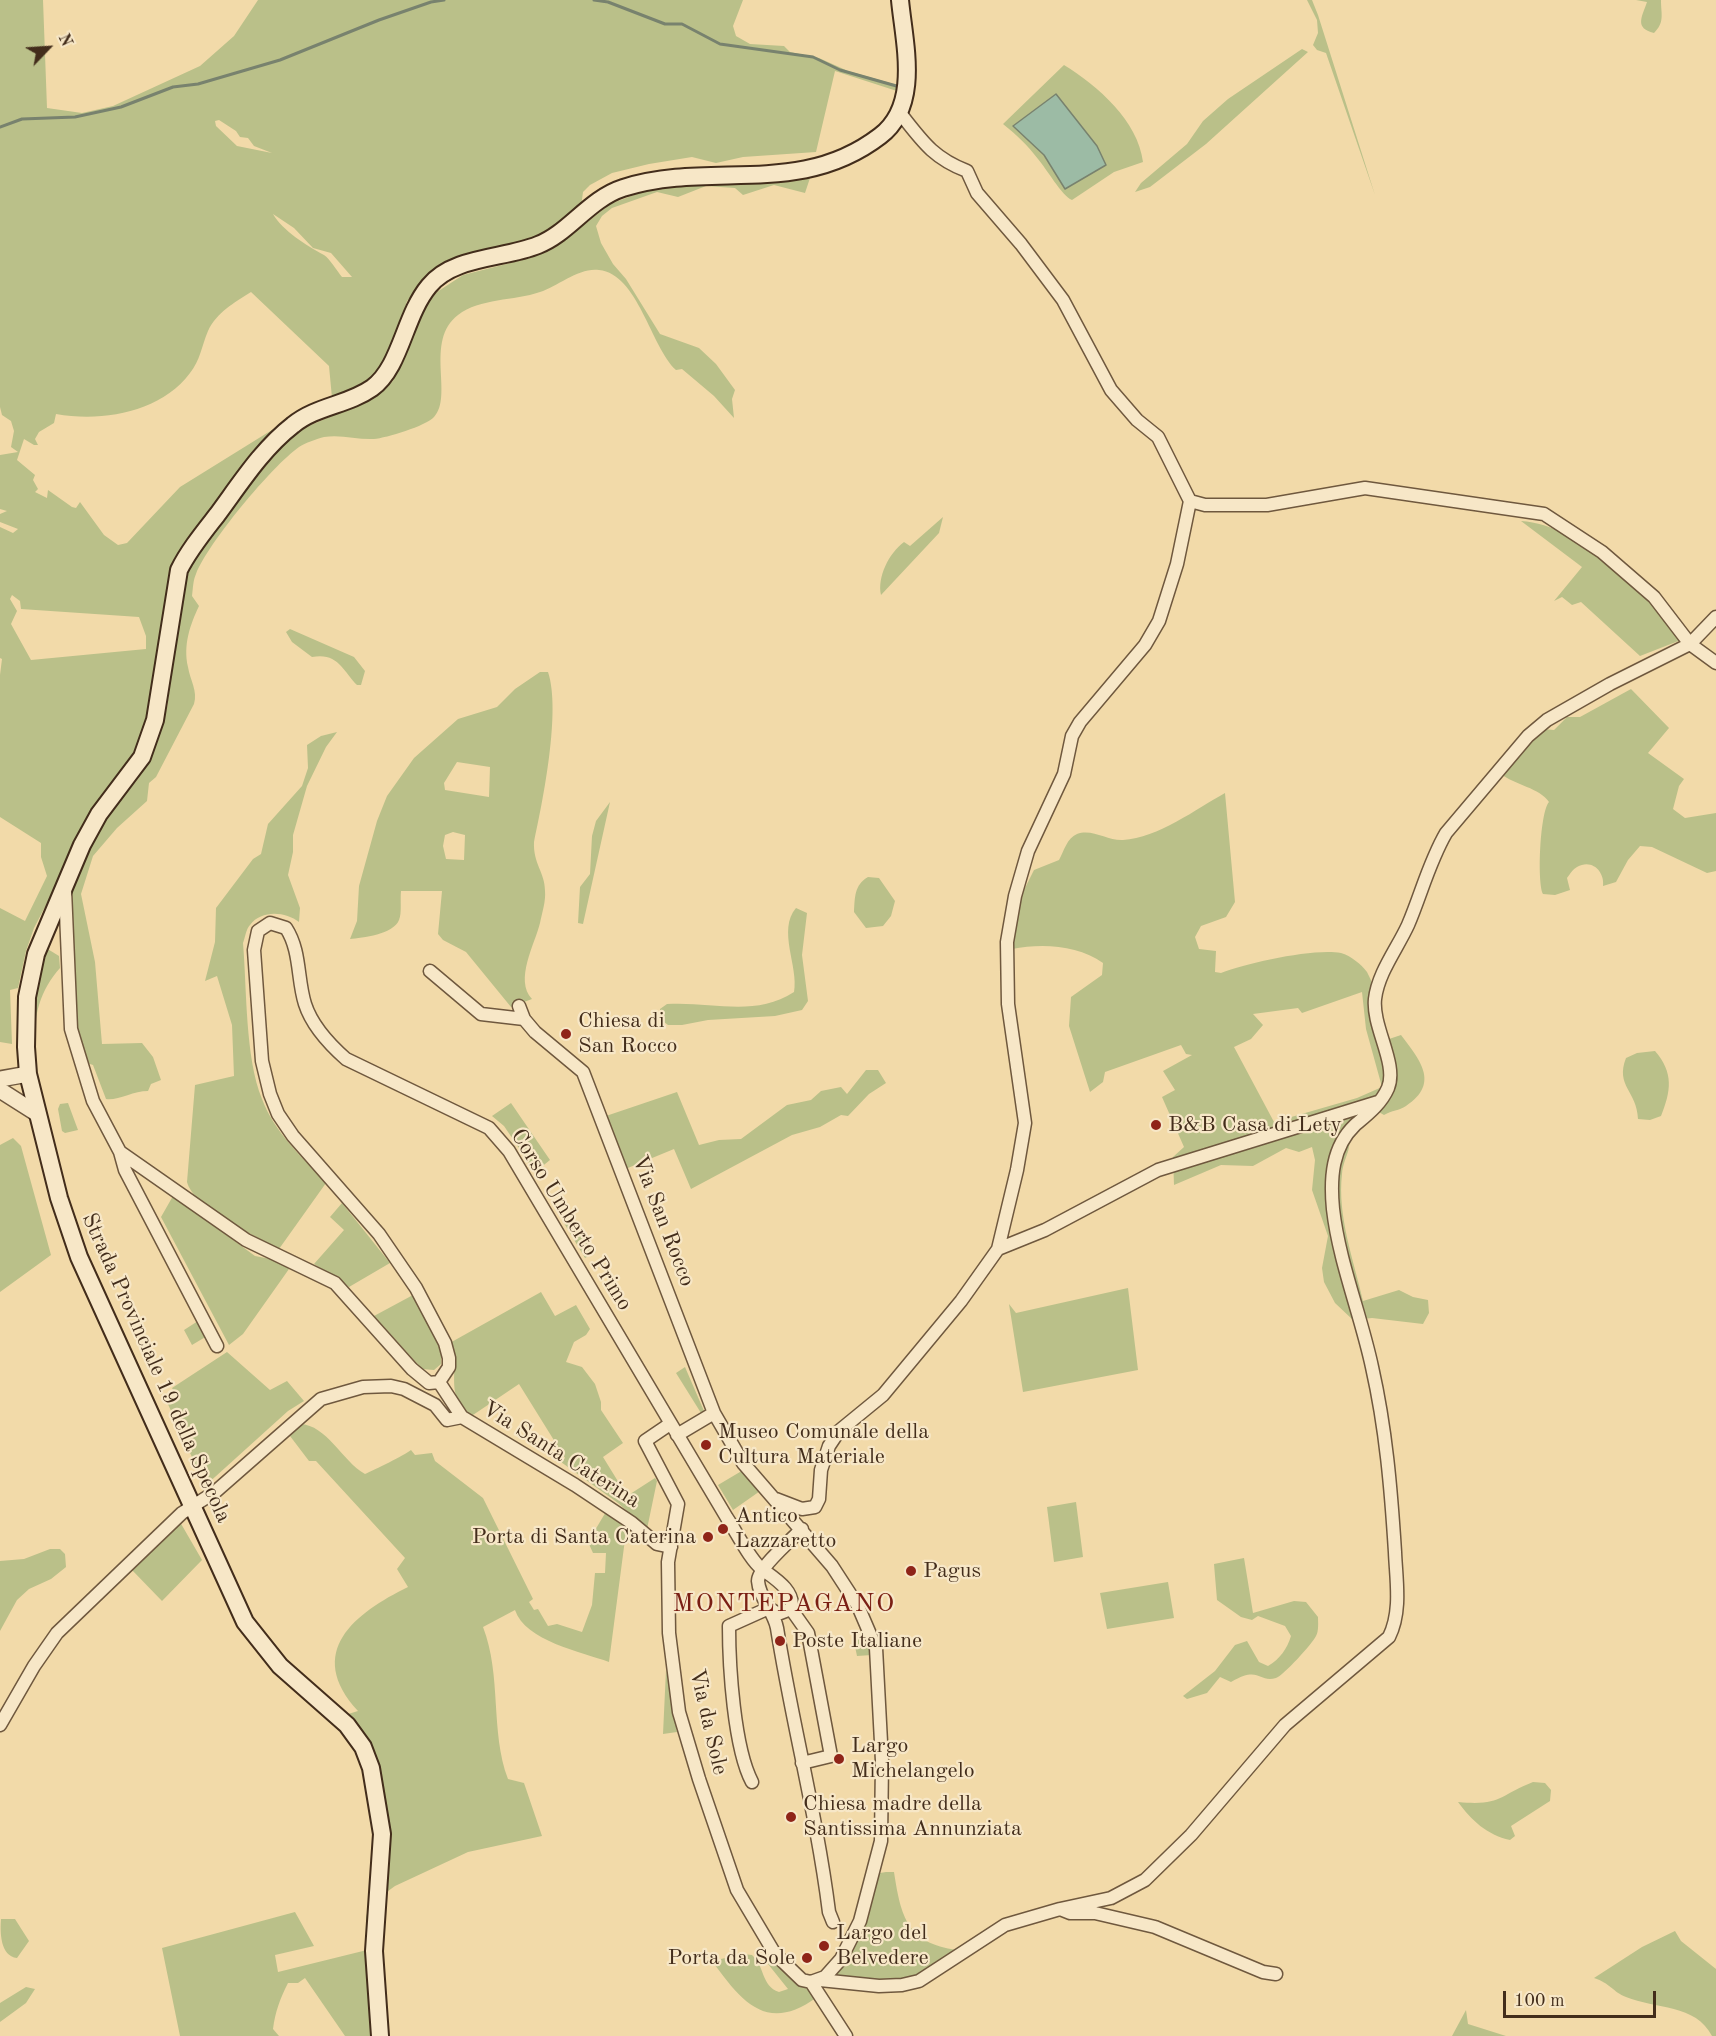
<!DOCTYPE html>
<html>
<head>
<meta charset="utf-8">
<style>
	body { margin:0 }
	#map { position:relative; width:1716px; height:2036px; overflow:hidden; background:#f2daa9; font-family:"Old Standard TT",serif }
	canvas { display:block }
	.north { position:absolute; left:18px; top:18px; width:60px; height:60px; -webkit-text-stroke:4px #f7e7c7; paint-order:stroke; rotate:65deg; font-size:16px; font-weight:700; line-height:24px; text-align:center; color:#432d1b }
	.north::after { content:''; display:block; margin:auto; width:21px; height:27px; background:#432d1b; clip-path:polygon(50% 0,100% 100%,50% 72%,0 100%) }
	.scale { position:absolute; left:1503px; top:1991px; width:153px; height:27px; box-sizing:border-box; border:3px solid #432d1b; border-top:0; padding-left:8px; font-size:18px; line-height:21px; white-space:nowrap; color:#432d1b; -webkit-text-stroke:4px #f7e7c7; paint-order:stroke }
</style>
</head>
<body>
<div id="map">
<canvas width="1716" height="2036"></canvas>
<div class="north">N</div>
<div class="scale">100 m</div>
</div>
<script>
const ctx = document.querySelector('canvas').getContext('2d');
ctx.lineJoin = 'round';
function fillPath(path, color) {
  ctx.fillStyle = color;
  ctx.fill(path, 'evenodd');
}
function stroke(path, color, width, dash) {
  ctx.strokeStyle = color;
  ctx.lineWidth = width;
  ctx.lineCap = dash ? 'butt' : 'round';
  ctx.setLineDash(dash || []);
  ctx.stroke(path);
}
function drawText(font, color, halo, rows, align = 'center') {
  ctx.font = font + ' "Old Standard TT",serif';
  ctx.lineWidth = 4.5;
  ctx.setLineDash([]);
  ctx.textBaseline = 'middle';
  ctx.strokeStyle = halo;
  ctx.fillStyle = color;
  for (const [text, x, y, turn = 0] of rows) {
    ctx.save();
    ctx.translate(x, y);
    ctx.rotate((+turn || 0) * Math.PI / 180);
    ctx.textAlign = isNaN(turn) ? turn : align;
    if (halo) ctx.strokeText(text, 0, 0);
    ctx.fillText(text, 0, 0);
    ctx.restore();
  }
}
const green = new Path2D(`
	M 0,0 L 43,0 L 47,108 L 82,113 L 113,106 L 200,66 L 234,36 L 258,0 L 743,0 L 733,26 L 736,36 L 750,44 L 784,46 L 790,52 L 819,58 L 848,71 L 901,86 L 900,92 L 835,71 L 816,152 L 743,157 L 716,163 L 692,157 L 649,164 L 612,173 L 590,185 L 583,192 L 581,207 L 544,237 L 446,261 L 407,301 L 396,340 L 385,367 L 367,387 L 332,398 L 329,366 L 251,292 C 234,303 217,312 208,331 C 202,345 200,361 190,373 C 160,413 102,422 56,414 L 54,423 L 39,432 L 35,439 L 38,445 L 34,445 L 24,439 L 17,460 L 35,475 L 33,480 L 38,489 L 35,492 L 47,498 L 48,490 L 72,507 L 76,508 L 80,502 L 104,535 L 118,545 L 127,543 L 180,487 L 288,420 L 186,545 L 156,693 L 140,747 L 70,859 L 34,928 L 26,951 L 18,988 L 10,990 L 12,1044 L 0,1042 L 0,908 L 25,921 L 47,876 L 41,857 L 41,843 L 0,817 L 0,675 L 2,659 L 0,658 L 0,527 L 13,533 L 18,529 L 0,522 L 0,514 L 7,511 L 0,509 L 0,455 L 18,452 L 11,447 L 14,431 L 11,421 L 2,415 L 0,407 ZM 219,120 L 236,131 L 240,137 L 248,138 L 254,146 L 272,153 L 237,146 L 216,126 L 215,121 ZM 273,214 L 294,228 L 313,248 L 331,253 L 352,277 L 342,277 C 337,271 330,259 324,255 C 307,246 282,230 273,214 ZM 12,595 L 20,601 L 21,609 L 139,617 L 146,636 L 146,649 L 31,660 L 11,624 L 17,611 L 10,599 Z
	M 1307,0 L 1312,0 L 1318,15 L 1375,195 L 1326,53 L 1317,50 L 1313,45 L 1318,33 L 1317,20 Z
	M 1636,0 L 1661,0 C 1661,15 1665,22 1654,33 C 1634,28 1642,17 1647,2 Z
	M 1302,49 L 1308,52 L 1206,144 L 1150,187 L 1135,192 L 1141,183 L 1187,144 L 1203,121 L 1228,99 Z
	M 1064,65 C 1098,86 1138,121 1143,162 L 1114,172 L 1072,200 C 1062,196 1046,168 1038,159 C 1028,146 1017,135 1003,124 ZM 1056,94 L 1065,189 L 1044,155 L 1013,126 Z
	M 810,178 L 805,193 L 774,185 L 743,195 L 735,188 L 706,186 L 678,197 L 657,192 L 612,208 L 602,216 L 596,226 L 601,243 L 613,264 L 626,279 L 660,334 L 699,348 L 716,364 L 735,390 L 732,399 L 734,418 L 714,396 L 682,369 L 676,370 C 651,347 638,274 599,270 C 580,267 558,286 540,292 C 514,301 480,298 458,315 C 424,341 454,396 434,417 C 426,426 386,438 374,439 C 358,440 341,434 324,437 C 317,439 305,443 299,447 C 272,466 208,543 196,574 C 193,580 193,589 192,596 L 199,606 C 190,625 183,645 188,667 C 190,680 198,691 194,704 L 156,777 L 149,783 L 147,801 L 117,828 L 93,856 L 81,894 L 95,962 L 102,1044 L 142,1043 L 153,1057 L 161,1080 L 151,1084 L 148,1091 C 133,1091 117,1101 106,1099 L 93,1065 L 87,1063 L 77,1035 L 70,886 L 105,818 L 138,779 L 158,739 L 167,708 L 186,571 L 199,547 L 293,433 L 377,396 L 393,381 L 419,313 L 437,292 L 463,275 L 530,258 L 556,247 L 610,204 L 658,186 Z
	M 943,517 L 939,533 L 881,595 C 877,577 889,553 904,542 L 910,546 Z
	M 1521,521 C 1582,525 1647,592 1681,640 L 1640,656 L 1581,602 L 1572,605 L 1562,597 L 1554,601 L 1582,567 Z
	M 290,629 L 354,657 L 365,671 L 361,685 L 357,685 C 343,671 338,652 312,657 L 292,642 L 286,632 Z
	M 540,672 L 548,672 C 561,711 543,800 534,842 C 533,864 545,872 545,891 C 546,901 542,913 540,923 C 535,944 514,980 532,999 L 511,1007 L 466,952 L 443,940 L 438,934 L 442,891 L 401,891 C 400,900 402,913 399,920 C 394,934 362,938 350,939 L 357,921 L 359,886 L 377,821 L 387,796 L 414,758 L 458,719 L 497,707 L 515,689 ZM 457,762 L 490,767 L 489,797 L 445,790 L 444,783 ZM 453,832 L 465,835 L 464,860 L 446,859 L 443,846 L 445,835 Z
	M 1631,689 L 1669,728 L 1648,753 L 1684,779 L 1679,786 L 1673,809 L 1685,818 L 1716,813 L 1716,871 L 1707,873 L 1652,847 L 1640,846 L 1628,860 L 1616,882 L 1603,886 C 1605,872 1592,858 1577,867 C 1573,869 1570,874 1567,878 L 1570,890 L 1555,895 L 1543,894 C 1537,881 1540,812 1549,802 C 1540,788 1515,785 1501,774 L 1543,729 L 1554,730 L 1567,717 L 1580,717 Z
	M 337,732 L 326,747 L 307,786 L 293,835 L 293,852 L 288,875 L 300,908 L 299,922 C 286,912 262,909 250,925 C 246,929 245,938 243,943 C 247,990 245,1057 262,1099 C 274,1132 303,1158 326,1183 L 279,1249 C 256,1236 193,1207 187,1182 L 195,1085 L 234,1076 L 232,1025 L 217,976 L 205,981 L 215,942 L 216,908 L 253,859 L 261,854 L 268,824 L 302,786 L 308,768 L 307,745 L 321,736 Z
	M 1225,793 L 1235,902 L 1226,917 L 1201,926 L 1195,937 L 1199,949 L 1216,951 L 1215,972 L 1221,973 C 1248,963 1313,948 1341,953 C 1351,956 1361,964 1367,972 C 1378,992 1381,1018 1386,1040 L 1401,1035 C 1419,1059 1441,1083 1406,1106 C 1399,1111 1392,1110 1384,1115 L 1377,1111 L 1348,1130 C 1353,1151 1344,1155 1342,1174 C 1337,1216 1354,1261 1363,1301 L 1399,1290 L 1413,1297 L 1428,1300 L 1429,1313 L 1423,1324 L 1372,1318 L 1353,1320 L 1335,1303 L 1324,1282 L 1322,1268 L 1328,1236 L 1312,1190 L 1315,1160 L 1312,1147 L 1299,1152 L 1286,1148 L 1253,1166 L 1221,1165 L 1174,1185 L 1173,1157 L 1184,1147 L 1162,1097 L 1175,1090 L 1163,1071 L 1192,1055 L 1186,1054 L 1181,1045 L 1105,1072 L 1103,1082 L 1090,1092 L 1069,1026 L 1071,997 L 1102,975 L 1103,963 C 1078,945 1042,943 1012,949 L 1020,898 L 1034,870 L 1059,860 C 1064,851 1067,838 1077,834 C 1092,828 1108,841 1123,840 C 1158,838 1196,809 1225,793 ZM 1362,992 L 1366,1029 L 1382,1087 L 1357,1098 L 1274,1122 L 1234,1047 L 1251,1039 L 1263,1025 L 1253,1014 L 1298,1008 L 1302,1013 Z
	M 610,802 L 583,924 L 578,923 L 580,887 L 590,874 L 592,836 L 596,821 Z
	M 868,877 L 879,878 L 895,901 L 891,916 L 883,926 L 866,928 L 854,912 C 855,898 854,885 868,877 Z
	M 796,908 L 807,913 L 802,955 L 808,1001 L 802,1010 L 775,1016 L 708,1020 L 682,1025 L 668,1025 L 660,1019 L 660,1009 L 667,1004 C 711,1001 754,1018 794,992 C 799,967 777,930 796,908 Z
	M 46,948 L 59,956 L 60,968 C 41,989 32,1017 36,1046 L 31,1045 L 29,1015 Z
	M 1655,1051 C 1674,1073 1671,1091 1661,1116 L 1650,1120 L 1638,1119 C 1637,1091 1615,1086 1626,1058 L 1637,1053 Z
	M 866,1070 L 878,1070 L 886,1083 L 869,1094 L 848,1116 L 841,1115 L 820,1127 L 792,1135 L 691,1189 L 674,1149 L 623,1170 L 603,1117 L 677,1092 L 699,1145 L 719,1140 L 741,1139 L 787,1105 L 811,1100 L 821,1091 L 841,1087 L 847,1094 Z
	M 68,1103 L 78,1130 L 65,1133 L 62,1131 L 58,1109 L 60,1104 Z
	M 511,1103 L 550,1160 L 535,1172 L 504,1126 L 492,1116 Z
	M 13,1138 L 21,1146 L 24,1157 L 51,1255 L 0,1292 L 0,1145 Z
	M 173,1196 L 255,1256 L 281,1261 L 289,1269 L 243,1334 L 229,1345 L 161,1217 Z
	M 342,1203 L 390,1263 L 349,1287 L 314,1264 L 344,1230 L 330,1217 Z
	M 574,1217 L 596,1252 L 585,1258 L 564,1223 Z
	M 1128,1288 L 1138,1370 L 1023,1392 L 1009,1304 L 1016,1313 Z
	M 541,1292 L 555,1316 L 576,1305 L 590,1329 L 586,1335 L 574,1342 L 566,1362 L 582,1367 L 595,1384 L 601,1402 L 601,1410 L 623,1443 L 603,1457 L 627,1496 L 655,1478 L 657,1481 L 647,1529 L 618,1503 L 561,1462 L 565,1458 L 519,1384 L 470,1417 C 442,1389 463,1374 448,1344 Z
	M 413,1295 L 441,1348 L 441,1364 L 434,1370 L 422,1369 L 374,1316 Z
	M 198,1321 L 207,1336 L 192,1345 L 184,1330 Z
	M 227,1352 L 270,1390 L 287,1381 L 304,1401 L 288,1411 L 205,1486 L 167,1402 L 177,1397 L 172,1388 Z
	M 685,1367 L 704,1411 L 701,1413 L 676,1373 Z
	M 300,1424 C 327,1425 342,1461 365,1474 C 374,1470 405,1455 411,1450 L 415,1455 L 432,1453 L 435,1461 L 483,1498 L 533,1599 L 529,1602 L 534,1610 L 538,1609 L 548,1626 L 557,1624 L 582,1632 L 592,1605 L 595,1573 L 605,1573 L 606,1553 L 593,1553 L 588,1542 L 607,1510 L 627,1524 L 609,1662 C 582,1652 525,1641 515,1610 L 483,1627 C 502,1676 490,1731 508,1779 L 524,1783 L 542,1836 L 468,1852 L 395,1886 L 384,1894 L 384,1825 L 345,1715 L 358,1711 C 304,1652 355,1613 408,1587 L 397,1569 L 405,1558 L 316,1461 L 309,1461 L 290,1436 Z
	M 745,1469 L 763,1489 L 733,1510 L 718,1485 Z
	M 1076,1502 L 1083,1557 L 1054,1562 L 1047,1507 Z
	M 180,1522 L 202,1560 L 162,1601 L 131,1569 Z
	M 50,1549 L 60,1549 L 65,1554 L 66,1567 L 51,1579 L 29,1589 L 17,1600 L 0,1631 L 0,1561 L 24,1559 Z
	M 1244,1558 L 1253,1613 L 1294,1601 L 1306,1602 L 1318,1617 C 1318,1622 1319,1631 1316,1636 C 1313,1643 1283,1676 1276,1678 C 1258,1683 1260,1665 1231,1682 L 1220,1677 L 1207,1693 L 1187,1699 L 1183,1696 L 1215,1671 L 1235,1645 L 1247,1641 L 1259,1662 L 1268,1666 C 1280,1659 1287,1649 1291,1636 L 1285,1626 L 1258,1616 L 1252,1620 L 1241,1617 L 1217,1600 L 1214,1564 Z
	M 1168,1582 L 1174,1618 L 1107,1629 L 1100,1593 Z
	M 865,1634 L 872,1655 L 857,1656 L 853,1637 Z
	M 666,1670 L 677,1732 L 663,1734 Z
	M 1533,1782 L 1545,1783 L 1551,1790 L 1550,1801 L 1511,1826 L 1515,1836 L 1510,1840 C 1487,1835 1471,1820 1458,1802 C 1501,1806 1498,1796 1533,1782 Z
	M 886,1872 L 894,1872 C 901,1917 907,1943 957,1950 L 918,1977 L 890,1983 L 832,1978 L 857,1942 L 880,1873 Z
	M 370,1903 L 378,2036 L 345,2036 L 305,1978 L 298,1983 L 288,1983 C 280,1999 275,2012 273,2029 L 279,2036 L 180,2036 L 162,1948 L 295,1912 L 314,1946 L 275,1955 L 278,1972 L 367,1950 L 366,1917 Z
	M 1,1919 L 15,1919 L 29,1941 L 17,1958 C 0,1956 0,1932 1,1919 Z
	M 1675,1931 L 1681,1941 L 1716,1969 L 1716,2036 L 1712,2036 C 1696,2004 1655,2009 1626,1997 C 1613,1992 1610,1983 1594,1978 L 1642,1947 Z
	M 760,1938 L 817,1997 C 767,2034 742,2002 712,1961 L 743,1954 L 752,1955 C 765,1966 761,1986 779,1992 L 788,1989 L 768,1964 Z
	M 26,1987 L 35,1989 L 26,2003 L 0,2022 L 0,2003 Z
	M 1466,2010 L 1468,2024 L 1506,2036 L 1452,2036 Z`);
const water = new Path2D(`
	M 1056,94 L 1097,146 L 1106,165 L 1065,189 L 1044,155 L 1013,126 Z`);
const stream = new Path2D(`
	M 594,0 L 608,2 L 665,24 L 682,24 L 720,44 L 813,57 L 840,70 L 900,87
	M 0,127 L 22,119 L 75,117 L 121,107 L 173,87 L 198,84 L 280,60 L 379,20 L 431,2 L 444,0`);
const minor = new Path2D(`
	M 900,113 C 922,141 933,158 967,171 L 977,193 L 1021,244 L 1063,300 L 1111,390 L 1137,420 L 1158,437 L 1190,501 L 1205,505 L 1267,505 L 1365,488 L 1544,514 L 1602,552 L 1654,597 L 1690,644 L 1716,617
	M 65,890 L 71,1029 L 93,1101 L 120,1152 L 246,1240 L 335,1283 L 412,1369 L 429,1383 L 439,1382
	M 430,971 L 481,1014 L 524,1019
	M 519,1006 L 524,1019 L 535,1032 L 583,1072 L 714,1413 L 743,1463 L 832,1566 L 858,1606 L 876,1648 L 882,1761 L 881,1841 L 860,1921 L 841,1959 L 825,1977 L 811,1982
	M 120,1152 L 125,1170 L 217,1346
	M 998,1249 L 1045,1230 L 1158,1170 L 1378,1102
	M 439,1382 L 449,1367 L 449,1358 L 445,1343 L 416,1288 L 379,1234 L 293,1136 L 278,1114 L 270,1094 L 262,1061 L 254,950 L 258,931 L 270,923 L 286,928 C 301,951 297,979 305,1004 C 312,1026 329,1044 346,1059 L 489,1128 L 509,1151 L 727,1518 C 736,1531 750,1560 762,1569 C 774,1578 796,1591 791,1609 L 778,1614 L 769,1608
	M 439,1382 L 462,1417 L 575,1485 L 632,1523 L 657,1544 L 671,1547
	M 670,1424 L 645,1441 L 678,1504 L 668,1562 L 669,1633 L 679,1712 L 699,1779 L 737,1890 L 775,1954 L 802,1980 L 811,1982
	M 677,1435 L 714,1413
	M 776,1499 L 802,1509 L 815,1507 L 819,1499 L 821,1470 L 829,1446 L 839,1431 L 883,1395 L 961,1301 L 998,1249 L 1017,1170 L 1025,1123 L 1008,1004 L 1007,942 L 1015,896 L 1028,851 L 1064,774 L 1072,736 L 1080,722 L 1145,645 L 1159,621 L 1177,564 L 1190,501
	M 802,1529 C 792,1539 758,1568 758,1581 C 759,1597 774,1612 777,1628 C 792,1723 817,1816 829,1912 L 833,1922
	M 791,1609 L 808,1633 L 831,1756 L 802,1763
	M 0,1725 L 34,1666 L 57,1633 L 182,1513 L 215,1492 L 321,1399 L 363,1387 L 391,1386 L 404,1389 L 435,1405 L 447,1420 L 462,1417
	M 752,1782 C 734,1748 729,1666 729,1626 L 769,1608
	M 1060,1909 L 1111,1898 L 1145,1880 L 1191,1835 L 1285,1725 L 1389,1637 C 1402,1611 1396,1579 1395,1552 C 1391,1489 1386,1429 1372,1367 C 1361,1315 1339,1262 1333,1209 C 1330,1178 1332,1147 1355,1125 C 1368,1114 1381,1104 1388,1088 C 1398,1064 1372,1027 1375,999 C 1378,973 1397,949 1408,925 C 1421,895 1429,862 1446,833 L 1528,736 L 1547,720 L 1610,684 L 1690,644 L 1716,663
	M 820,1980 L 879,1986 L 902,1985 L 919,1981 L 1005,1925 L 1060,1909 L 1070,1913 L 1095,1913 L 1155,1927 L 1263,1972 L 1276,1974
	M 811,1982 L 846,2036`);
const tertiary = new Path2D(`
	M 0,1079 L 28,1074
	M 0,1090 L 36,1113`);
const secondary = new Path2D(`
	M 380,2036 L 374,1951 L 382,1834 L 371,1768 L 363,1747 L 347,1725 L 280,1666 L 245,1622 L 79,1257 L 59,1198 L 28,1074 L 26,1047 L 27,997 L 36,954 L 82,845 L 99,814 L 142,757 L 155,720 L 179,570 C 189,550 203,533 217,515 C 240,484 262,449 293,425 C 316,406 348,405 372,388 C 401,367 404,316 429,286 C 453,256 504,259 538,245 C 569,233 589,199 623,188 C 712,160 799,198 880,136 C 921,105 904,43 900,0`);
const markers = [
	[566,1034,6,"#8f2418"],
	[1156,1125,6,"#8f2418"],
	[706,1445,6,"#8f2418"],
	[723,1529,6,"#8f2418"],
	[708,1537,6,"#8f2418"],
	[911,1571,6,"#8f2418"],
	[780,1641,6,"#8f2418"],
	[839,1759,6,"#8f2418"],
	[791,1817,6,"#8f2418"],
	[824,1946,6,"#8f2418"],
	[807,1958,6,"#8f2418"]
];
const poiNames = [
	["Chiesa di",578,1021],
	["San Rocco",578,1046],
	["B&B Casa di Lety",1168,1125],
	["Museo Comunale della",718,1432],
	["Cultura Materiale",718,1457],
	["Antico",735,1516],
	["Lazzaretto",735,1541],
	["Porta di Santa Caterina",696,1537,"right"],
	["Pagus",923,1571],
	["Poste Italiane",792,1641],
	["Largo",851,1746],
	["Michelangelo",851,1771],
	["Chiesa madre della",803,1804],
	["Santissima Annunziata",803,1829],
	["Largo del",836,1933],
	["Belvedere",836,1958],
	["Porta da Sole",795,1958,"right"]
];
const streetNames = [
	["Corso Umberto Primo",571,1220,58],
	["Via San Rocco",663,1221,69],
	["Strada Provinciale 19 della Specola",156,1368,66],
	["Via Santa Caterina",561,1455,32],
	["Via da Sole",708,1722,77]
];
const quarterNames = [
	["MONTEPAGANO",784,1604]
];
fillPath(green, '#bac089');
fillPath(water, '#9cbba5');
stroke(water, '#78826e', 1.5);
stroke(stream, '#78826e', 3);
stroke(minor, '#6f583e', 15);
stroke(tertiary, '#6f583e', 18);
stroke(secondary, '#432d1b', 20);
stroke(minor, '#f7e7c7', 12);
stroke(tertiary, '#f7e7c7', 15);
stroke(secondary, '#f7e7c7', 16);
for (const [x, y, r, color] of markers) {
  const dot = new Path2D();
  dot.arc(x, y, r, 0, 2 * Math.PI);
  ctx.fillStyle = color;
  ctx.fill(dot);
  stroke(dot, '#f7e7c7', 2);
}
drawText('22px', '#432d1b', '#f7e7c7', poiNames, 'left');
drawText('22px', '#432d1b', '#f7e7c7', streetNames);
ctx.letterSpacing = '1.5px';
drawText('26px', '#7a1f14', '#f7e7c7', quarterNames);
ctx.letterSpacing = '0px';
</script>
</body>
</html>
